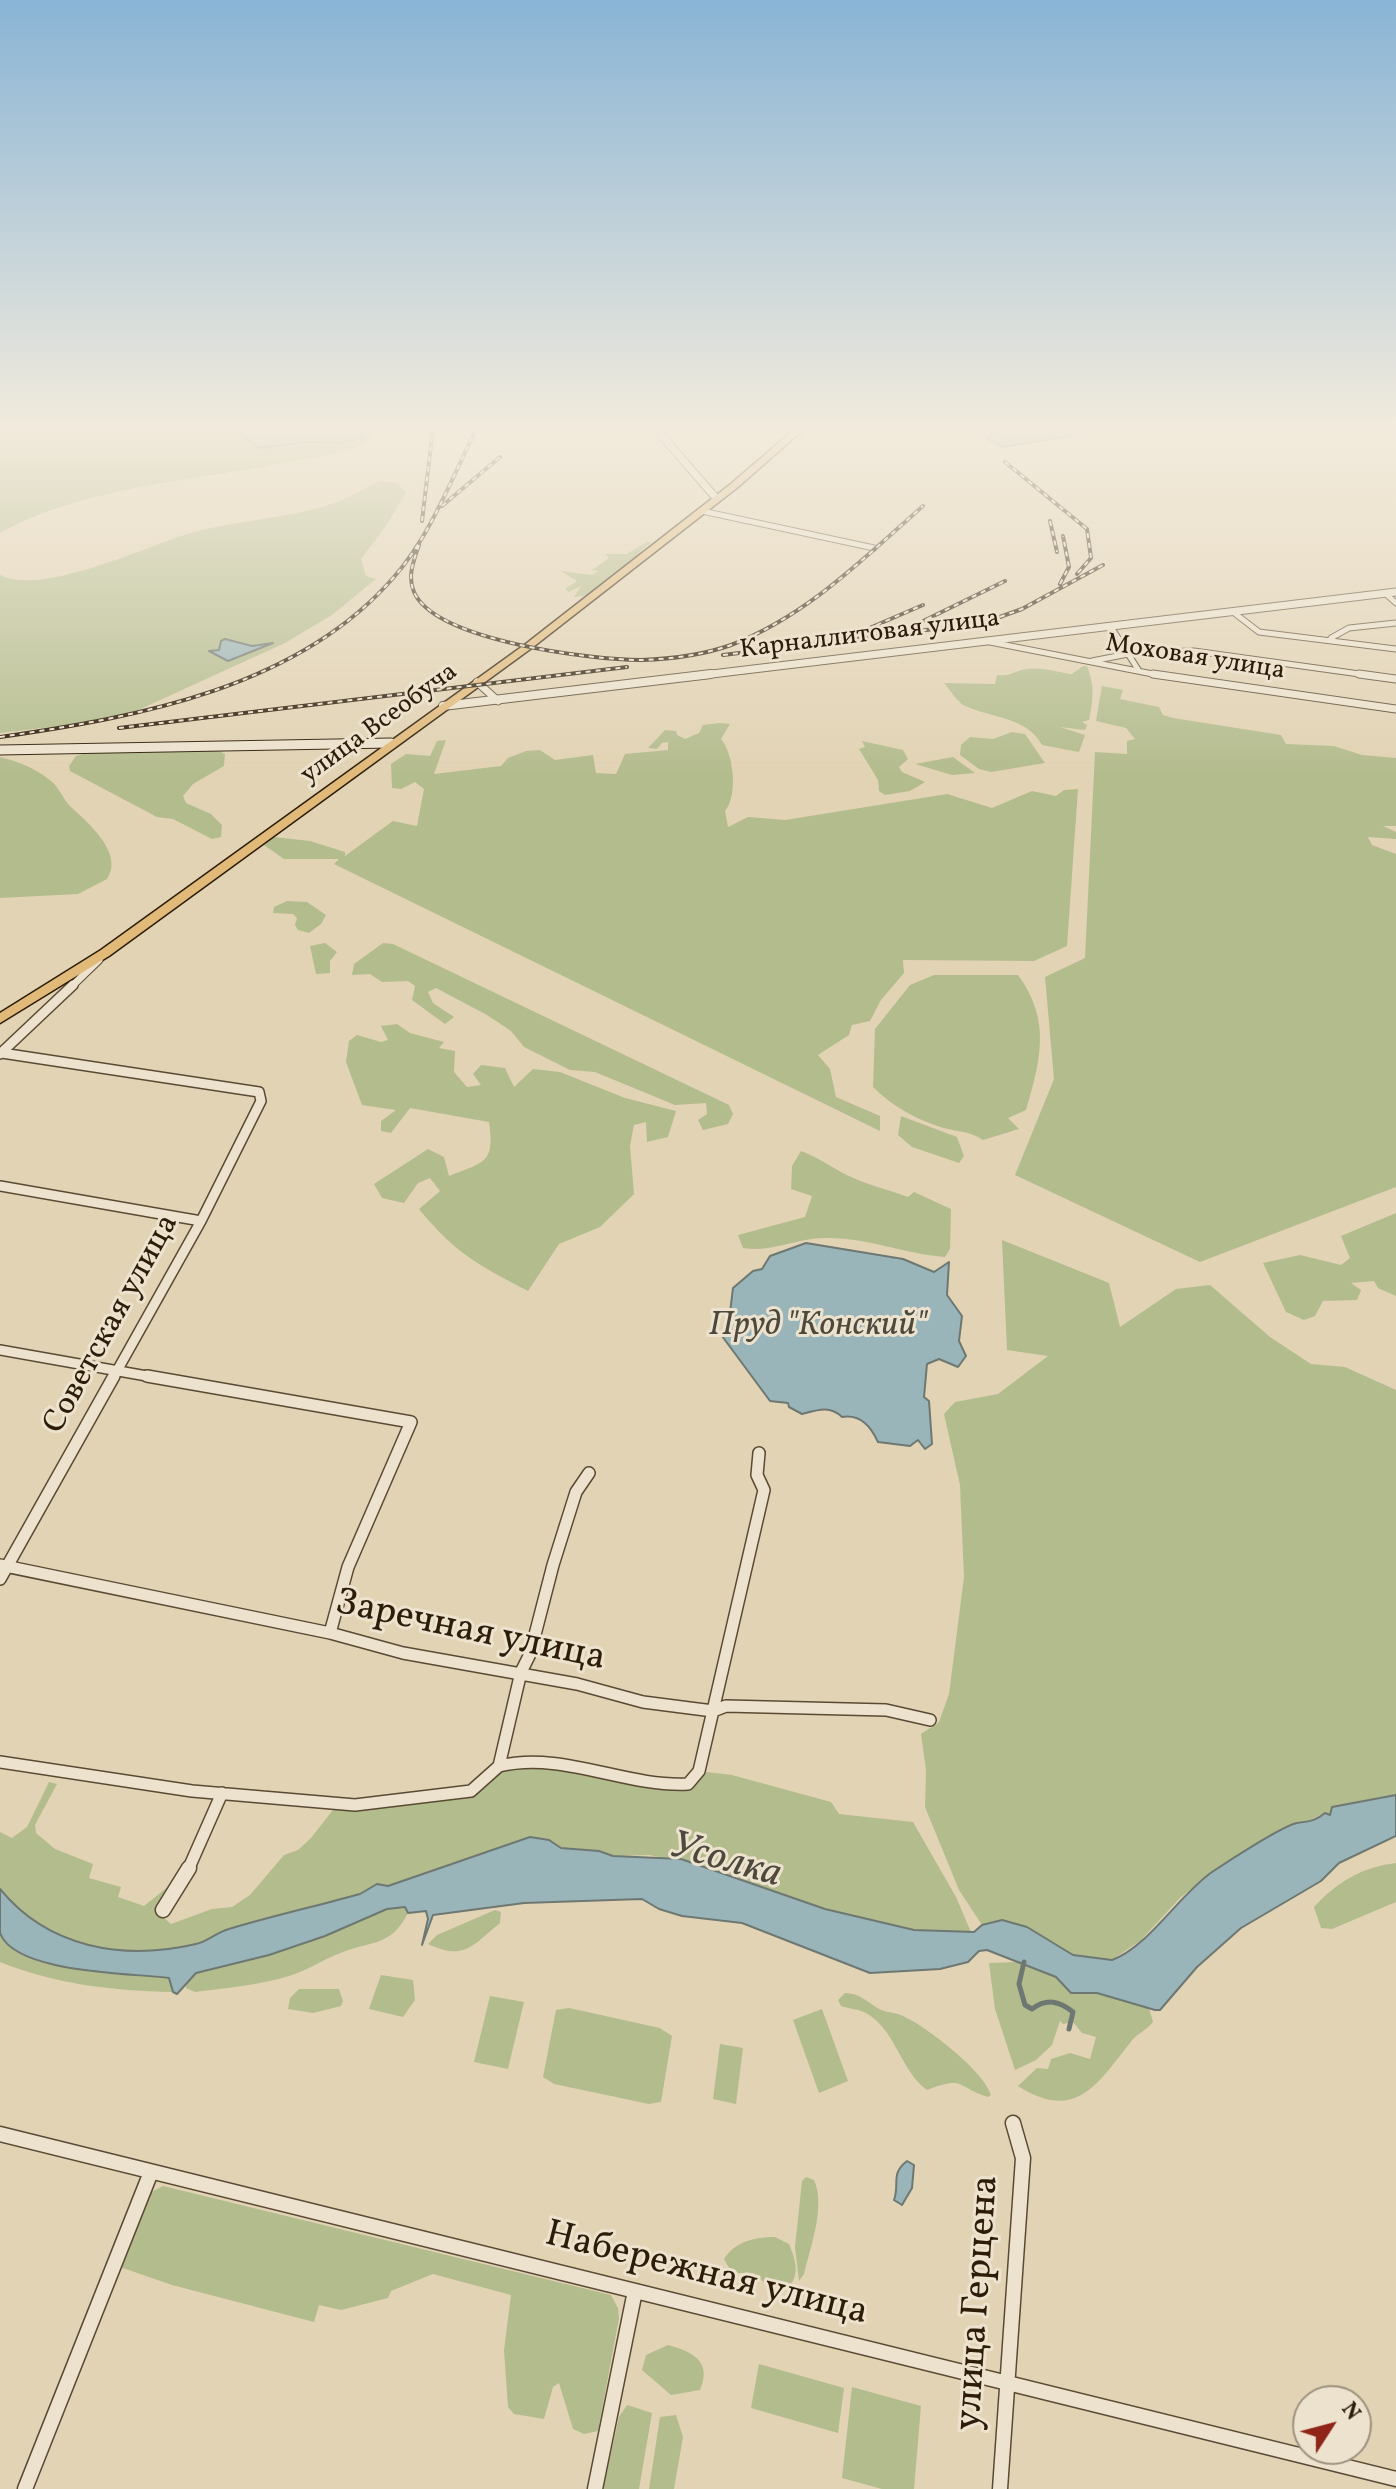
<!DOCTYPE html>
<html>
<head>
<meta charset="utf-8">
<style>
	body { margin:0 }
	#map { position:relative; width:1396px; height:2489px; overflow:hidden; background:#e2d3b4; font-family:Vollkorn,serif }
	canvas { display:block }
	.north { position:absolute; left:1292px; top:2385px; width:80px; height:80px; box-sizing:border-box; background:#ece2ce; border:2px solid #9f937f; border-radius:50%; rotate:54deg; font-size:22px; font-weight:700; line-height:32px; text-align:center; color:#2c1c08 }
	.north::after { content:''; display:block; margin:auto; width:28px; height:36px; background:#8f2418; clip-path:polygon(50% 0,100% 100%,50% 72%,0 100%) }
</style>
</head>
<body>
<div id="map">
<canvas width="1396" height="2489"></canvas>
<div class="north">N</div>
</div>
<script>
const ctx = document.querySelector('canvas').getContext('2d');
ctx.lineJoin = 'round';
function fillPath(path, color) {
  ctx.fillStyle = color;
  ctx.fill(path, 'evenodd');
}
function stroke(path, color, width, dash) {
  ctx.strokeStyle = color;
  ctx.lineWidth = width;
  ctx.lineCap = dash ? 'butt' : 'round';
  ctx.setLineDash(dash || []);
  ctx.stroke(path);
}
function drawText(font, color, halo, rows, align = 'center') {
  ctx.font = font + ' Vollkorn,serif';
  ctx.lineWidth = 6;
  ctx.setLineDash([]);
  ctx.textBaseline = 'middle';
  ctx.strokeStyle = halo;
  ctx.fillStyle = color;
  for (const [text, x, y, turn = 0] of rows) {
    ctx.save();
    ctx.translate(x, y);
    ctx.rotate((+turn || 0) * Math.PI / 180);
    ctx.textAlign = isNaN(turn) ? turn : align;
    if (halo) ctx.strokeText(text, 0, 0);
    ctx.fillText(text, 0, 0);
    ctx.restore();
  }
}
const green = new Path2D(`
	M 0,428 L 233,428 L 258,448 L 353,442 L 364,438 L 357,428 L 369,428 L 374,439 C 347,455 310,458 279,464 C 190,481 79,488 0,533 Z
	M 382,481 L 397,483 L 406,492 L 388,523 L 361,559 L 366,576 L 376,579 L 332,615 L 285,643 L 136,711 L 69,725 L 0,733 L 0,575 C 42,597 148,545 194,532 C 240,520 292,518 338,502 C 353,496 366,486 382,481 Z
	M 648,541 L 651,543 C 629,558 604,598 574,597 L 581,586 L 569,592 L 565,589 L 577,581 L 561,571 L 592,575 L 598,571 L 592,570 L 609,558 L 605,554 L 627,554 Z
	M 1083,666 L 1087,666 C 1095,686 1093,700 1089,720 L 1082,722 L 1087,725 L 1085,730 L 1060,727 L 1085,735 L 1079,752 L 1042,745 C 1027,717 992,718 965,706 C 957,702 950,690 944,683 L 995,684 L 997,675 C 1012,677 1014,670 1028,669 C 1044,667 1059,673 1072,674 Z
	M 1102,686 L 1123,690 L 1120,699 L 1159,707 L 1163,715 L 1173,718 L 1281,735 L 1286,744 L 1334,746 L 1362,755 L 1396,758 L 1396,826 L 1383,826 L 1396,832 L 1396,839 L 1368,837 L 1372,845 L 1396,854 L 1396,1187 L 1200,1262 L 1015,1175 L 1054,1079 L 1045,977 L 1085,958 L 1095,752 L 1127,754 L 1127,741 L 1135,739 L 1126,728 L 1096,721 Z
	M 720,723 L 730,724 L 721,739 C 734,754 738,796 725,811 L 728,827 L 748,817 L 785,820 L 947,794 L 992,808 L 1032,791 L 1056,796 L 1064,790 L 1078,789 L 1067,946 L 1034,961 L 903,960 L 904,973 L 881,1000 L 870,1021 L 852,1025 L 849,1035 L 818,1055 L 830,1069 L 836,1097 L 880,1116 L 880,1131 L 334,864 L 339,859 L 284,859 L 264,845 L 274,837 L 310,841 L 345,852 L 345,856 L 393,821 L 417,826 L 424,789 L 415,782 L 401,789 L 392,788 L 391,764 L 406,754 L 430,756 L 437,741 L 446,740 L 434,774 L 501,766 L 508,758 L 526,751 L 540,750 L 555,760 L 593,755 L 596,773 L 616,774 L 625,754 L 668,750 L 668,742 L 662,743 L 657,749 L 648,748 L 665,730 L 676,731 L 677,735 L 685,739 L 699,733 L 703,725 Z
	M 1012,732 L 1025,734 L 1045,763 L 991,772 L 979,769 L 960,755 L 961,745 L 970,737 L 993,739 Z
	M 862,741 L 903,750 L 908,759 L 899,767 L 902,772 L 925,782 L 910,791 L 885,795 L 879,791 L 878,780 L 859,749 L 865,747 Z
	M 217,750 L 225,754 L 224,766 L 193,784 L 183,796 L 186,803 L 211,814 L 222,825 L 221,837 L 212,839 L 173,819 L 157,817 L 70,771 L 69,766 L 76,756 L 86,753 Z
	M 0,757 C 18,761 37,769 51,781 C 59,787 63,799 70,806 C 86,821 125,853 107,879 L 78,894 L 0,898 Z
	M 953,757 L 975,773 L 952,775 L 915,764 Z
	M 287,901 L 307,902 L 326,915 L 321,924 L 309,933 L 298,930 L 295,925 L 297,918 L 293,914 L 273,913 L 274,907 Z
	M 325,943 L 337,952 L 330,961 L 330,973 L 316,974 L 310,946 Z
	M 383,943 L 393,944 L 729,1105 L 733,1114 L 728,1124 L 703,1130 L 698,1120 L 707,1114 L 706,1103 L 675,1105 L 595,1072 L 570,1070 L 524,1047 L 511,1031 L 487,1015 L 436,988 L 428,992 L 433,1003 L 454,1017 L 445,1024 L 412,1000 L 415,986 L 408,981 L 382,982 L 370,974 L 352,975 L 354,964 Z
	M 934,975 L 1018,975 C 1051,1020 1041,1059 1026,1110 L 1008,1118 L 1019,1129 L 983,1140 C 968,1130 956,1132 940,1127 C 914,1118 892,1106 873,1087 L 875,1029 L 910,985 Z
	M 397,1024 L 410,1033 L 444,1042 L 439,1048 L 455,1051 L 454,1072 L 467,1087 L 481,1085 L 473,1074 L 481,1065 L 505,1068 L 514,1087 L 533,1069 L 560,1072 L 625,1098 L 676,1111 L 668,1137 L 647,1142 L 646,1122 L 634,1125 L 630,1146 L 634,1194 L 600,1227 L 559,1244 L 528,1291 C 478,1265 455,1253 419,1209 L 440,1191 L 430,1178 L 418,1183 L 404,1203 L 382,1198 L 374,1184 L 428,1149 L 444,1157 L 449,1176 C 485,1162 495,1163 489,1122 L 410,1108 L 391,1133 L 381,1131 L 381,1121 L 396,1110 L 362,1105 L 346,1062 L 349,1041 L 357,1035 L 381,1042 L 388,1040 L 381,1026 Z
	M 901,1116 L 957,1137 L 964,1156 L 959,1163 L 912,1147 L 898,1135 Z
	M 801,1151 C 817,1157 827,1164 841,1172 C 861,1183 886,1189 908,1197 L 914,1192 L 951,1209 L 950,1249 L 945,1257 C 905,1254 869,1238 828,1238 C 798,1237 773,1253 743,1248 L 738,1235 L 805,1217 L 812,1196 L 791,1189 L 792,1166 Z
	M 1396,1213 L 1396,1296 L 1378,1288 L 1374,1281 L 1351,1283 L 1361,1290 L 1357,1300 L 1323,1301 L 1315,1316 L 1304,1320 L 1286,1312 L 1263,1263 L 1300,1255 L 1341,1265 L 1350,1258 L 1341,1236 Z
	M 1002,1240 L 1109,1283 L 1120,1327 L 1176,1289 L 1210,1285 L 1270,1337 L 1311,1364 L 1345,1367 L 1396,1390 L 1396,1795 L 1332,1807 L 1330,1815 L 1324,1813 L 1213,1871 L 1180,1898 L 1141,1940 L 1112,1960 L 1073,1955 L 1002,1920 L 982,1925 L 959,1890 L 925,1807 L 926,1770 L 921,1734 L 939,1722 L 949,1694 L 964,1577 L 960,1485 L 944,1414 L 955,1402 L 998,1394 L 1048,1356 L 1007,1350 Z
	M 538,1763 L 650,1787 L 676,1788 L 707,1772 L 732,1775 L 831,1802 L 839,1814 L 913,1822 L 956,1897 L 971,1932 L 914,1930 L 825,1909 L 708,1867 L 649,1855 L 613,1856 L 599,1851 L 561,1848 L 549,1840 L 530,1837 L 388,1886 L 377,1884 L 360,1894 C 317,1906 272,1916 229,1929 C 217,1932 208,1942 196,1944 C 123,1961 48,1948 0,1889 L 0,1832 L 12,1838 L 27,1827 L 49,1782 L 57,1784 L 35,1825 L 36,1833 L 55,1849 L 93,1864 L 89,1878 L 121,1887 L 118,1897 L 144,1906 L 180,1877 L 163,1917 L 171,1924 L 212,1909 L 232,1907 L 250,1895 L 284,1855 L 298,1850 L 311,1838 L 336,1806 L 468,1794 L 500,1769 Z
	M 1396,1863 L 1396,1902 L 1332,1929 L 1321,1928 L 1314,1907 C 1337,1882 1362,1867 1396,1863 Z
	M 405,1907 L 408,1913 C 390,1947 374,1940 343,1952 C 326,1958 310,1969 292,1975 C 261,1985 227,1988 195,1992 L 186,1988 L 186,1981 L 196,1973 L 269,1955 L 325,1936 L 387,1908 Z
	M 495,1910 L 501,1912 L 500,1923 C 472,1946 464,1961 428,1944 L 437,1935 Z
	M 0,1933 C 38,1978 115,1971 170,1978 L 173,1992 C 114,1991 54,1984 0,1962 Z
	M 1017,1962 L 1056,1977 L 1071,1993 L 1097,1993 L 1149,2008 L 1153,2022 C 1147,2030 1136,2034 1130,2043 C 1097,2084 1076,2123 1018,2086 L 1037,2068 L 1048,2069 L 1051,2059 L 1070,2053 L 1090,2059 L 1096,2037 L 1082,2033 L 1073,2022 L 1063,2024 L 1060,2021 L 1052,2045 L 1036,2060 L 1015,2070 L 995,2009 L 989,1963 Z
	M 381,1975 L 413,1980 L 415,2000 L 403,2017 L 369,2009 Z
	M 299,1989 L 339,1989 L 343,2001 L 341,2006 L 313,2013 L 288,2009 L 290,1998 Z
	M 845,1993 C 860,1993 867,2002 879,2009 C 887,2013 895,2012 903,2016 C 927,2027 984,2071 991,2095 L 988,2097 C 956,2087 965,2075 927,2090 C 900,2070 896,2030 866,2013 C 859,2009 849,2009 841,2006 L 838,2000 Z
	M 490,1996 L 524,2002 L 508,2069 L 474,2062 Z
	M 569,2008 L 660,2028 L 672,2036 L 661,2102 L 649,2104 L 554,2084 L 543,2077 L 556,2010 Z
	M 822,2009 L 848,2081 L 819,2093 L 793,2020 Z
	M 720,2044 L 743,2048 L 736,2104 L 713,2099 Z
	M 806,2177 L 814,2180 C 826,2206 810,2248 804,2274 L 799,2281 L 795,2247 L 802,2181 Z
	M 163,2186 L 611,2295 L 618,2308 L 619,2318 L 598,2431 L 584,2434 L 573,2429 L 559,2383 L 553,2387 L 544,2419 L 514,2414 L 508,2407 L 504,2350 L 511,2295 L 433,2274 L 391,2291 L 388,2298 L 341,2310 L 319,2305 L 314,2322 L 172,2285 L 120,2267 L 149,2193 Z
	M 775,2237 L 789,2244 C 795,2259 800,2272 790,2286 L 766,2284 L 753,2273 L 732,2273 L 724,2259 C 735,2241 756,2237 775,2237 Z
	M 668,2345 C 694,2352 712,2362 700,2390 L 671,2395 L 642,2370 L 646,2355 Z
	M 759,2364 L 844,2388 L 838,2433 L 751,2408 Z
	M 852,2387 L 921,2406 L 914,2489 L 882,2489 L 842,2478 Z
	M 627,2405 L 652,2413 L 639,2489 L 603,2489 L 619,2417 Z
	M 676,2415 L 683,2437 L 674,2489 L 649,2489 L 660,2417 Z`);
const water = new Path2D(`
	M 233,428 L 357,428 L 364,438 L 340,443 L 311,442 L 258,448 Z
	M 997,428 L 1085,428 L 1071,436 L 1003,447 L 988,439 Z
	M 225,639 L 252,646 L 273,643 L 228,661 L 209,651 L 219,650 L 221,641 Z
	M 806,1243 L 903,1259 L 934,1272 L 949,1262 L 947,1295 L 962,1316 L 959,1341 L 966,1356 L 958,1367 L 939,1359 L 927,1364 L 924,1397 L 929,1401 L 932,1444 L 925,1449 L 918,1440 L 910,1446 L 878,1442 C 871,1427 861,1414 842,1417 C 830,1405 817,1410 802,1414 L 789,1407 L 788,1403 L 770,1401 L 722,1336 L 729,1321 L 733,1288 L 753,1271 L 762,1269 L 770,1256 Z
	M 1396,1795 L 1396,1836 L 1339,1863 L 1321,1881 L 1241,1928 L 1197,1967 L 1160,2010 L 1155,2010 L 1097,1993 L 1071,1993 L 1056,1977 L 987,1950 L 979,1951 L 968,1962 L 940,1969 L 870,1973 L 742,1923 L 682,1916 L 659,1909 L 642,1899 L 524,1903 L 433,1915 L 422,1945 L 428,1919 L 426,1911 L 408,1913 L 405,1907 L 387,1909 L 325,1936 L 269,1955 L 196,1973 L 177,1994 L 173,1992 L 169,1978 C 134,1973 15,1974 0,1933 C 0,1921 0,1901 0,1889 C 48,1948 123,1961 196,1944 C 207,1942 217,1932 229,1929 C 272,1916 317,1906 360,1894 L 377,1884 L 388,1886 L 530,1837 L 549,1840 L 561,1848 L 599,1851 L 613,1856 L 681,1859 L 825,1909 L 914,1930 L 974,1932 L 982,1925 L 1002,1920 L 1027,1927 L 1073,1955 L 1112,1960 C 1147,1948 1179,1895 1212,1872 C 1227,1862 1282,1826 1297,1823 C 1309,1821 1314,1822 1325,1813 L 1330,1815 L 1332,1807 Z
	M 907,2161 L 914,2165 L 912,2188 L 902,2205 L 894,2200 C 900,2184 890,2174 907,2161 Z`);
const stream = new Path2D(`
	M 1024,1962 L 1019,1984 L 1025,2005 L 1032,2009 C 1047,1998 1059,2001 1073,2012 L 1069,2029`);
const minorFar4 = new Path2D(`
	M 702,511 L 874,548
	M 1386,594 L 1396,603
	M 1233,612 L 1259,632 L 1396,649
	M 1111,627 L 1139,671
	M 1331,638 L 1349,628 L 1396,623
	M 990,642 L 1163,676
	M 1128,648 L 1149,652 L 1194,651 L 1374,676
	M 1092,661 L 1128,654`);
const minorFar3 = new Path2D(`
	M 1153,674 L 1396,709
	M 1359,674 L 1396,679
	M 477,682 L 498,701
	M 71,987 L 99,960`);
const minorFar2 = new Path2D(`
	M 2,1053 L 259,1092 L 261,1101 L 201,1221 L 113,1378
	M 0,1054 L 73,985
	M 0,1186 L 201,1221
	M 0,1350 L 158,1378`);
const minorFar1 = new Path2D(`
	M 147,1376 L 411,1422 L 348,1567 L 330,1633
	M 0,1565 L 330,1633 L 403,1653 L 577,1684 L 643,1702 L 713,1711 L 726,1706 L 886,1710 L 930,1720
	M 0,1579 L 114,1376
	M 0,1762 L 192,1791 L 355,1805 L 471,1791 L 499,1766 L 521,1672 L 530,1654 L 553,1565 L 576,1492 L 589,1473
	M 499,1766 C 564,1751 623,1787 688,1784 L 699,1771 L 764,1490 L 757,1475 L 759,1453
	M 188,1870 L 222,1793`);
const minor = new Path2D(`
	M 163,1910 L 189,1868
	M 0,2134 L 1396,2479
	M 25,2489 L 151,2172
	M 595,2489 L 635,2291
	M 1000,2489 L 1023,2158 L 1013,2123`);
const tertiaryFar1 = new Path2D(`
	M 655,428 L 716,498
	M 695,676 L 1396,592`);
const tertiary = new Path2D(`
	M 443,706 L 711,674`);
const secondary = new Path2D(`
	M 0,750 L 391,743`);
const primary = new Path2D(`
	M 796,428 L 805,428 L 738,487 L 533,647 L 109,956 L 0,1023 L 0,1013 L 101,950 L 527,643 L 732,483 Z`);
const rail = new Path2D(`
	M 1005,462 L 1087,529 L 1091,558 L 1077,574
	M 442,506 L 500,457
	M 422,521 L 433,428
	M 1050,521 L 1057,552
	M 419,545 C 414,560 407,576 414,592 C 435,641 593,660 641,660 C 672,659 703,655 731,645 C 807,616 864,558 923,506
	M 1060,584 L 1069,567 L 1063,536
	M 909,628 L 1005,581
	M 858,633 L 923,605
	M 723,655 L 983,623 L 1022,609 L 1103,565
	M 119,728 L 627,667
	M 0,737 C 138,717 298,688 394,577 C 431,535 452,477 477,428`);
const farStreetnames = [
	["Карналлитовая улица",870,636,-7],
	["Моховая улица",1195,659,9],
	["улица Всеобуча",380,725,-36]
];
const streetNames = [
	["Советская улица",113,1325,-61]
];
const waterNames = [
	["Пруд \"Конский\"",818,1328]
];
const nearStreetnames = [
	["Заречная улица",470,1633,12],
	["Набережная улица",706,2276,14],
	["улица Герцена",980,2303,-86]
];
const nearWaternames = [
	["Усолка",725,1863,16]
];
fillPath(green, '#b3bc8d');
fillPath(water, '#9ab5b9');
stroke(water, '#6e7872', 2);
stroke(stream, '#6e7872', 5);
stroke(minorFar4, '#5a4a33', 7);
stroke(minorFar3, '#5a4a33', 9);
stroke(minorFar2, '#5a4a33', 12);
stroke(minorFar1, '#5a4a33', 14);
stroke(minor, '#5a4a33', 17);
stroke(tertiaryFar1, '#5a4a33', 9);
stroke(tertiary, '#5a4a33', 10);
stroke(secondary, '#2c1c08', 11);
stroke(primary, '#2c1c08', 3);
stroke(minorFar4, '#ece2ce', 5);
stroke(minorFar3, '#ece2ce', 7);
stroke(minorFar2, '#ece2ce', 9);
stroke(minorFar1, '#ece2ce', 11);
stroke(minor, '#ece2ce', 14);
stroke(tertiaryFar1, '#ece2ce', 7);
stroke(tertiary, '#ece2ce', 8);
stroke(secondary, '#ece2ce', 9);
fillPath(primary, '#e1ba7a');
stroke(rail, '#2c1c08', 4);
stroke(rail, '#ece2ce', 2, [5]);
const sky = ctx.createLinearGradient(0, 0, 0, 777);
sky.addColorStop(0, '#89b4d5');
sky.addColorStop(0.55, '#f2ebdd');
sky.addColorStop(1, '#f2ebdd00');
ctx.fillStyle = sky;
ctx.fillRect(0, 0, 1396, 777);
drawText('26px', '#2c1c08', '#ece2ce', farStreetnames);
drawText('32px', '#2c1c08', '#ece2ce', streetNames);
drawText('italic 34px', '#4d4a3d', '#ece2ce', waterNames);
drawText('38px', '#2c1c08', '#ece2ce', nearStreetnames);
drawText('italic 40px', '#4d4a3d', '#ece2ce', nearWaternames);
</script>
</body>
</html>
